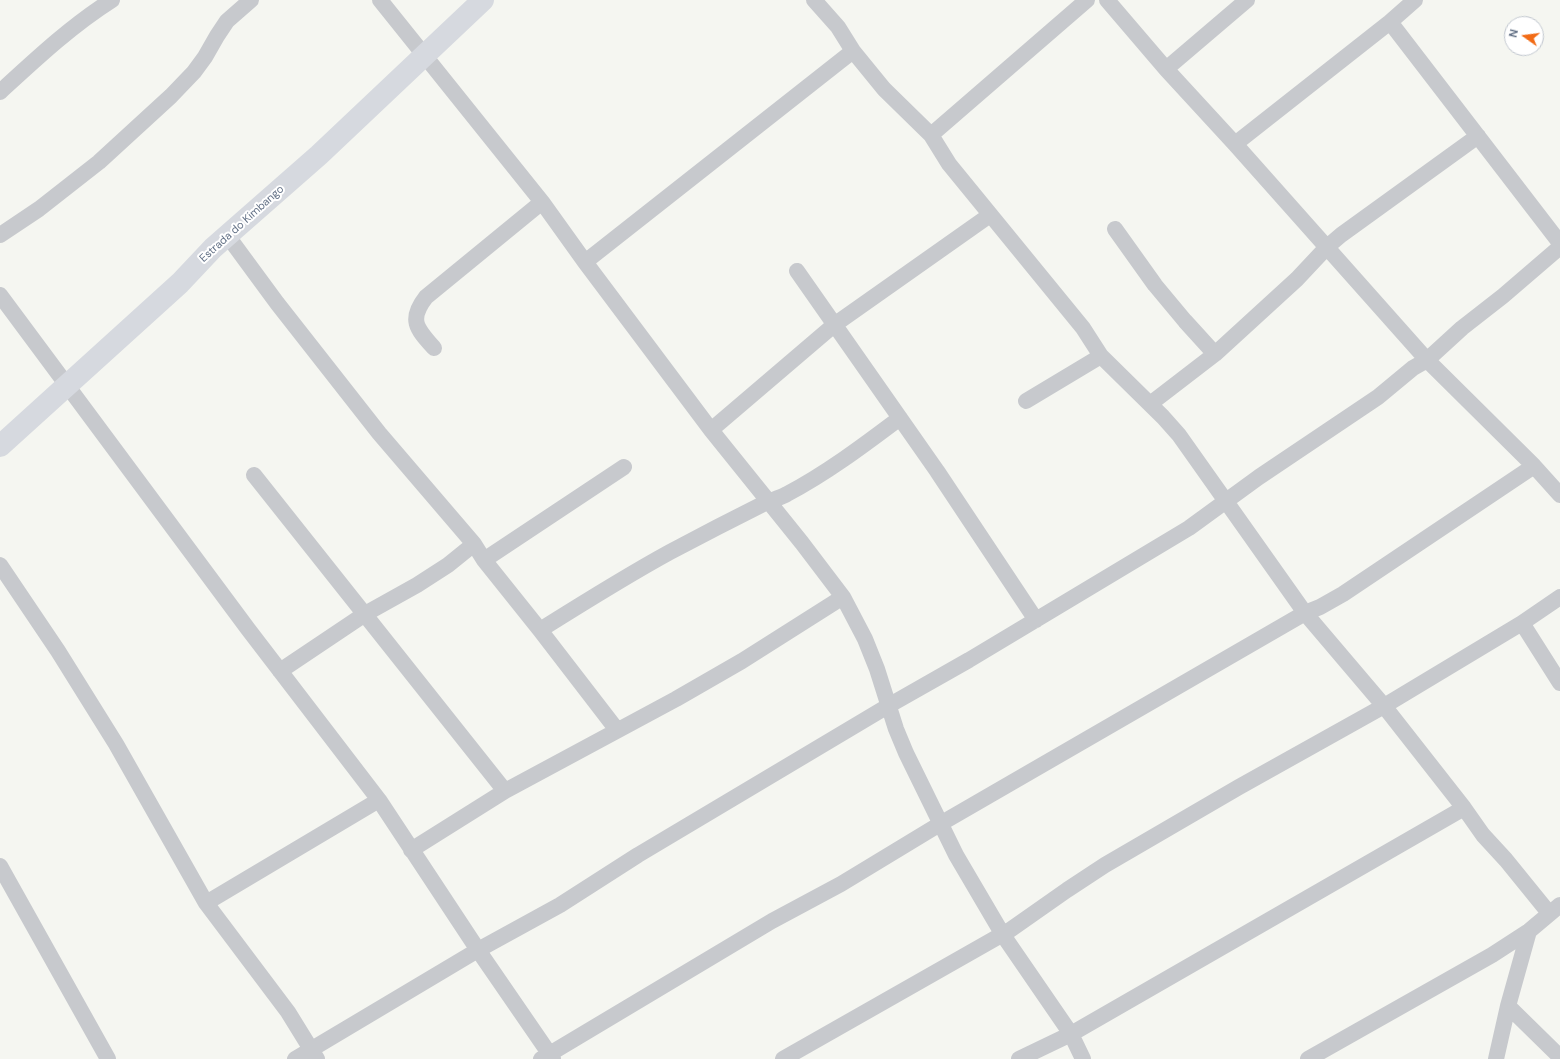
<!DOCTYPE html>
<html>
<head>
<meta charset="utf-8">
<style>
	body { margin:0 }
	#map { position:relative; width:1560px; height:1059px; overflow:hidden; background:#f5f6f1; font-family:"DM Sans",sans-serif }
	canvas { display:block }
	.north { position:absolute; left:1504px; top:16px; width:40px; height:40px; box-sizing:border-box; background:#fff; border:1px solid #c0c6ce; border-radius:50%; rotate:284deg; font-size:11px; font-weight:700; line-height:16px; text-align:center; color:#627085 }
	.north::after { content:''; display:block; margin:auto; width:14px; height:18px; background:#f26b15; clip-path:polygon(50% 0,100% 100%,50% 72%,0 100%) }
</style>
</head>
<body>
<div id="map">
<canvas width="1560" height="1059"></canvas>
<div class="north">N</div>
</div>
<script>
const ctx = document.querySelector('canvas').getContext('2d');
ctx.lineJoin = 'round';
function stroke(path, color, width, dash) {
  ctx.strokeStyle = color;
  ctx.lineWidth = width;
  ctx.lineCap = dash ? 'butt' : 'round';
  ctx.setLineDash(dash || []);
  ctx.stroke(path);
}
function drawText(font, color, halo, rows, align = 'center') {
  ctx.font = font + ' "DM Sans",sans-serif';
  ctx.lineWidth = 4;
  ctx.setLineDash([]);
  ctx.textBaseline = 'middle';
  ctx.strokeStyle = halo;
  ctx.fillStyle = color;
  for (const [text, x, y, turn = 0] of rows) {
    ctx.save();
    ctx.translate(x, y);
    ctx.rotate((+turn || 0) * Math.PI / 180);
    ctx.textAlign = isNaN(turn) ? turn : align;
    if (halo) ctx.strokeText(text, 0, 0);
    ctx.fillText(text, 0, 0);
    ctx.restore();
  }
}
const street = new Path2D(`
	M 380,0 L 542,202 L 585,262 L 711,430 L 802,543 L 843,597 L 865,639 L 877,669 L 896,729 L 906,753 L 956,855 L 1003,935 L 1071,1034 L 1083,1059
	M 814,0 L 838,27 L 853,51 L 884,89 L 931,135 L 949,164 L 1083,328 L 1101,356 L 1163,417 L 1179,435 L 1305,613 L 1384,706 L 1464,808 L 1483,835 L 1506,860 L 1549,913
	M 1107,0 L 1166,69 L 1235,144 L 1427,360 L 1534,466 L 1560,495
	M 1390,22 L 1560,243
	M 1166,69 L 1247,0
	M 0,92 C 36,59 71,26 112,0
	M 931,135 L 1087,0
	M 1235,144 L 1390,22 L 1415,0
	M 1115,229 L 1155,285 L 1185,321 L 1215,354
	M 0,235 L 39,209 L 99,162 L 171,96 L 194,72 L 205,57 L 217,36 L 227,21 L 251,0
	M 227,235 L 277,303 L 379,433 L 474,544 L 484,560 L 540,630 L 617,730
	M 585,262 L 853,51
	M 797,271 L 937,471 L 1036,620
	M 0,295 L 248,629 L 379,800 L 478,950 L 553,1059
	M 434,348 C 417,329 408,320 426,297 L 542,202
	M 1026,401 L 1101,356
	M 1150,404 L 1215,354 L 1297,279 L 1327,247 L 1341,235 L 1478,136
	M 711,430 L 834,325 L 990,215
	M 254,475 L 505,791
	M 484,560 L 624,467
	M 0,565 L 58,651 L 116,744 L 206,903 L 288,1012 L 317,1059
	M 1522,623 L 1560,683
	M 540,630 C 583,603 626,576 670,552 C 702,535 733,519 765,503 C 772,500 780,498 787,494 C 827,473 864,445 900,418
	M 280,671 L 365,614 L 417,585 L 448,565 L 474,544
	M 411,850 L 505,791 L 676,699 L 742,661 L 843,597
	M 0,866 L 108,1059
	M 206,903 L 379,800
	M 1508,1006 L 1560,1057
	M 295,1059 L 478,950 L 560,905 L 638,855 L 888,706 L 969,660 L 1189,528 L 1259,477 L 1378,397 L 1413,368 L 1427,360 L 1462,328 L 1503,296 L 1560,247
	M 541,1059 L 772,921 L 841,884 L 940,824 L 1305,613 L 1320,607 L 1343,594 L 1534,466
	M 783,1059 L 1010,930 L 1067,890 L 1105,865 L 1239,787 L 1384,706 L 1522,623 L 1560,597
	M 1019,1059 L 1071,1034 L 1464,808
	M 1308,1059 L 1492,955 L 1529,931 L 1560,905
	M 1496,1059 L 1508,1006 L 1529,931`);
const secondary = new Path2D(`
	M 0,446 L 180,283 L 213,248 L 319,155 L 483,0`);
const streetNames = [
	["Estrada do Kimbango",242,224,-42]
];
stroke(street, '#c7c9cd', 16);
stroke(secondary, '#d6d9df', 22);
drawText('11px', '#627085', '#fff', streetNames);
</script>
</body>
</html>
